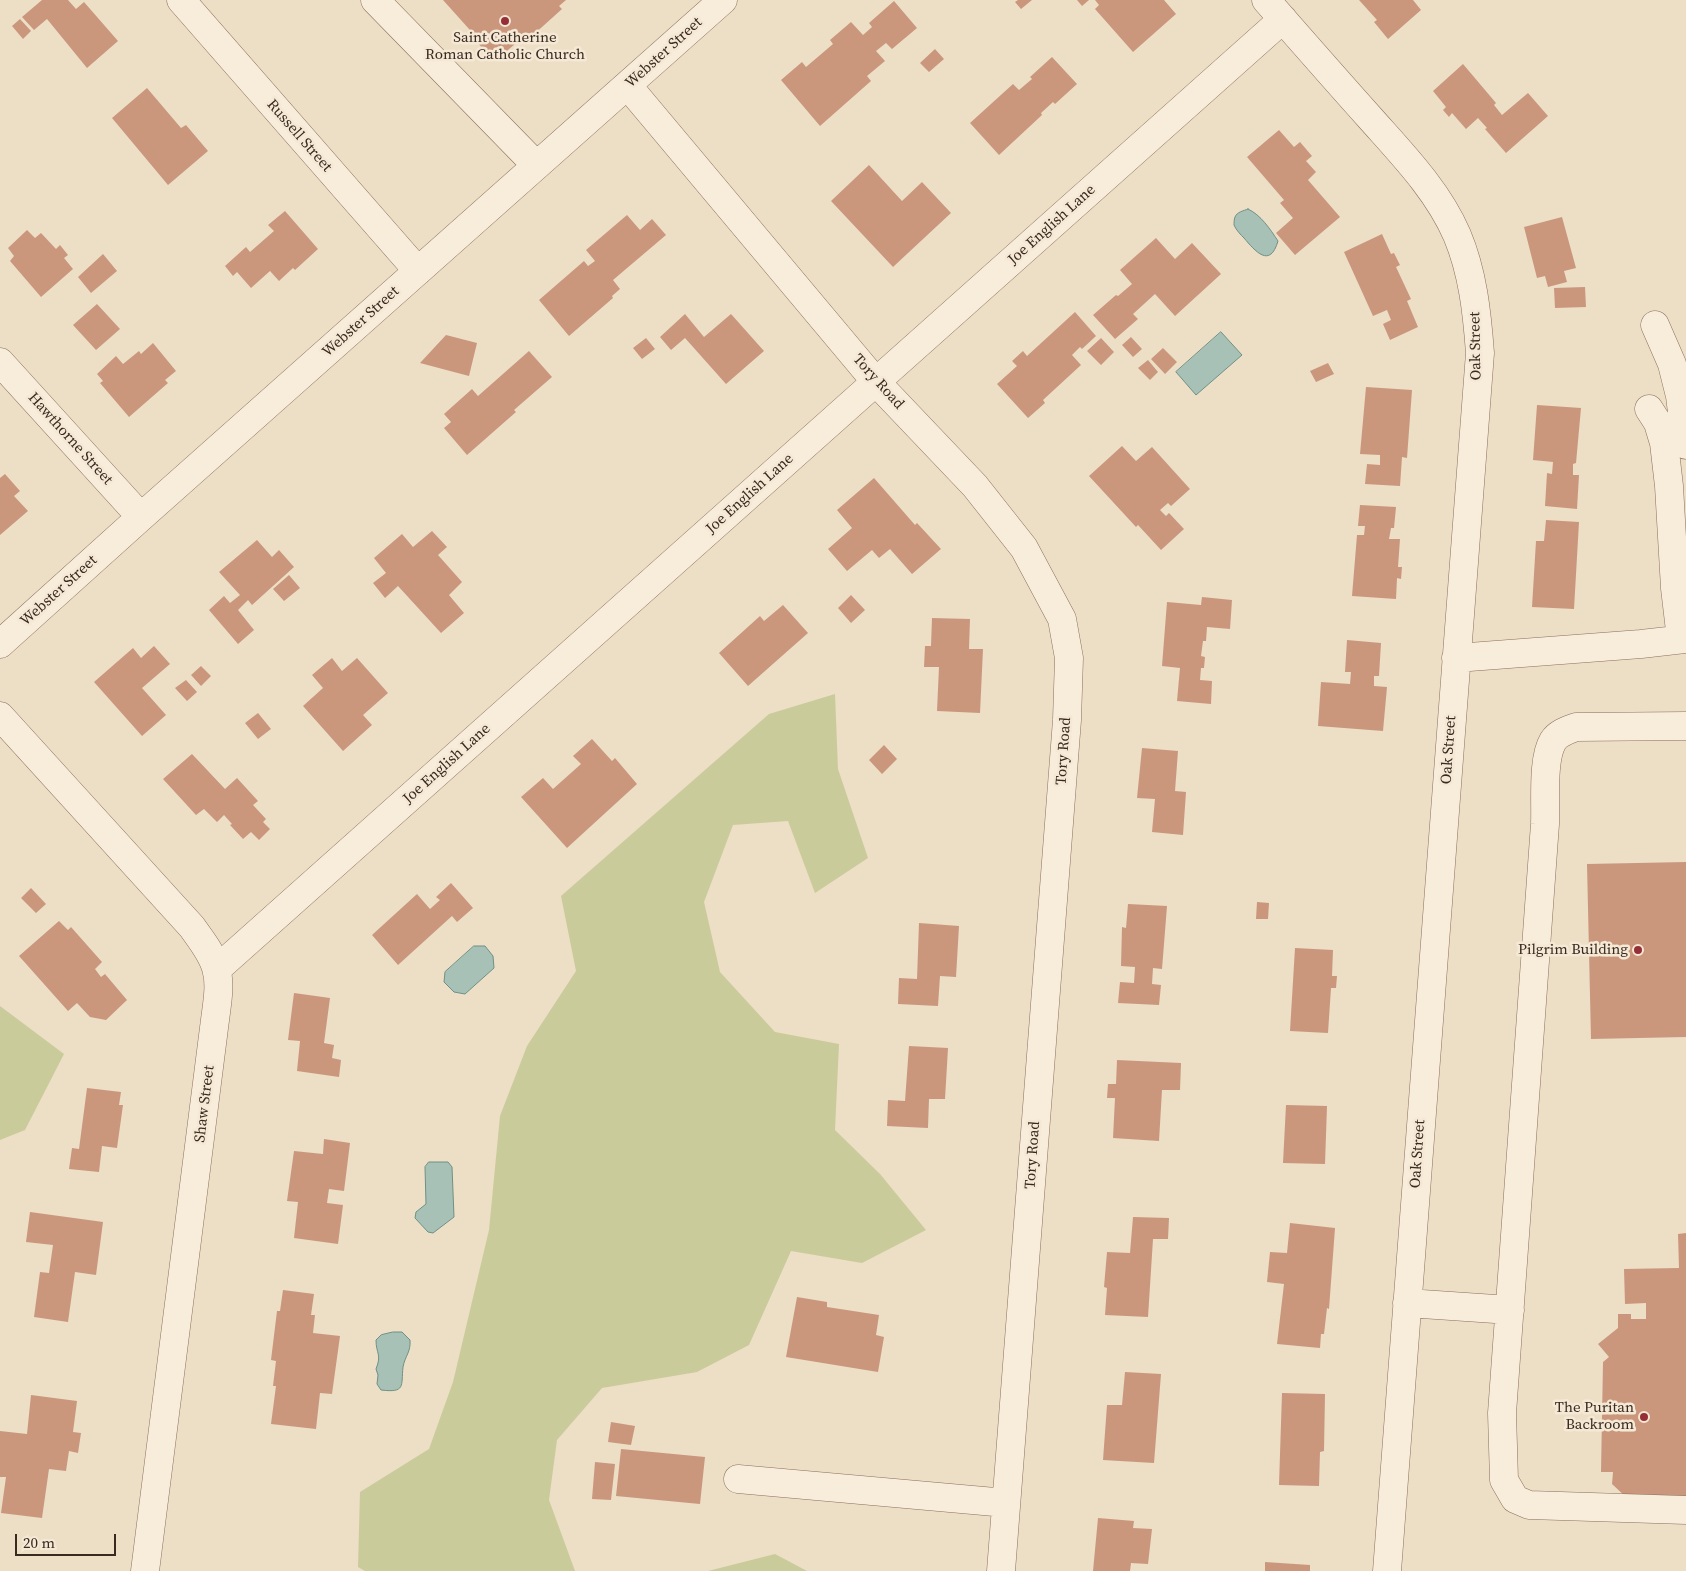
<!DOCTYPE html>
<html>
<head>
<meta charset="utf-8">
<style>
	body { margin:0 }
	#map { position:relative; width:1686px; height:1571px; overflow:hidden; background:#eddec6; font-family:"Source Serif 4",serif }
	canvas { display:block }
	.scale { position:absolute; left:15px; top:1534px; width:101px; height:22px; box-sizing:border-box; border:2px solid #392a20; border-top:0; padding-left:6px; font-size:15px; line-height:18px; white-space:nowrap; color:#392a20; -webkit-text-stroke:4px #f5e9d6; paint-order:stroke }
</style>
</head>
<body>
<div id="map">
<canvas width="1686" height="1571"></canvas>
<div class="scale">20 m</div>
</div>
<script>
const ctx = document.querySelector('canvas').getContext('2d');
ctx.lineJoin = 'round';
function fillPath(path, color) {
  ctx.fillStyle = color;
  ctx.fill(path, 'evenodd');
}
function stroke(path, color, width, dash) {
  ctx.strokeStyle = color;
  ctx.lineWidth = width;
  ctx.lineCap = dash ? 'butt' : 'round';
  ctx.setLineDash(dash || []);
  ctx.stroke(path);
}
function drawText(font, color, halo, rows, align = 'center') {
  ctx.font = font + ' "Source Serif 4",serif';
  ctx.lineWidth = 5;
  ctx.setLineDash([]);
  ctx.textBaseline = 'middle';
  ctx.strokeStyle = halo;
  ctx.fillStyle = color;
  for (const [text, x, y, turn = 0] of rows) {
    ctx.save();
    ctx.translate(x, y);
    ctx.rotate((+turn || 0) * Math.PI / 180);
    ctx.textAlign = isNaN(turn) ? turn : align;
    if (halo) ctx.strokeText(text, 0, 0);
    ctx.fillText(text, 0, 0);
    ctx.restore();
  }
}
const green = new Path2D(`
	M 835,694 L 838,769 L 868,858 L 815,893 L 788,821 L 733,825 L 704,902 L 720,972 L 775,1032 L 839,1044 L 835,1130 L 880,1174 L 926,1230 L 862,1263 L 791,1251 L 749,1345 L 697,1372 L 602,1388 L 557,1440 L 549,1500 L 575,1571 L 365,1571 L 358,1567 L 360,1492 L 429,1449 L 453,1382 L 489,1230 L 500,1116 L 527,1046 L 576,971 L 561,896 L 769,714 Z
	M 0,1006 L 64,1054 L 25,1130 L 0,1140 Z
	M 775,1554 L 807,1571 L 708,1571 Z`);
const water = new Path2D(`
	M 1248,209 C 1261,215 1270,229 1278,241 C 1270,269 1255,251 1244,238 C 1241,235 1236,230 1234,225 C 1234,224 1234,219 1235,217 C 1237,212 1243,211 1248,209 Z
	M 1221,332 L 1242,355 L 1196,395 L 1176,372 Z
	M 474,946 L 485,946 L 493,956 L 494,968 L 465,994 L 454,992 L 444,982 L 445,972 Z
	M 429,1162 L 448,1162 L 452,1167 L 454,1217 L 433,1233 L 428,1232 L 415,1218 L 416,1212 L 426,1204 L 425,1167 Z
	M 393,1332 L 402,1332 L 410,1340 C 411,1352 405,1356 403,1367 C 401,1386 406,1393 381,1390 L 377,1384 L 378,1375 L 376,1369 C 382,1354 376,1354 376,1340 L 381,1335 Z`);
const building = new Path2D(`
	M 42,0 L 68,0 L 76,9 L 84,2 L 118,41 L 87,68 L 47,19 L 34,30 L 22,17 Z
	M 443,0 L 566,0 L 559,6 L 562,9 L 532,36 L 528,33 L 502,55 L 500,52 L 492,59 L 476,41 L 478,39 Z
	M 1018,0 L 1032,0 L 1021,9 L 1015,2 Z
	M 1077,0 L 1089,0 L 1082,6 Z
	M 1095,0 L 1164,0 L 1176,14 L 1133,52 L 1095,9 L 1099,5 Z
	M 1359,0 L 1413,0 L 1421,10 L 1388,39 L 1374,22 L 1377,20 Z
	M 894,1 L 917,28 L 892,49 L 886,43 L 876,51 L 885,61 L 867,76 L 871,81 L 820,126 L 781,80 L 802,62 L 806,67 L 833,44 L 830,40 L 851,22 L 863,35 L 872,27 L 869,23 Z
	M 20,19 L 31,31 L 23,39 L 12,26 Z
	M 935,49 L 944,59 L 929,72 L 920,63 Z
	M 1052,57 L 1077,84 L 1055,104 L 1053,102 L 1041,113 L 1042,115 L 999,155 L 970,123 L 1013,84 L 1019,90 L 1032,79 L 1030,77 Z
	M 1463,64 L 1496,103 L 1494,105 L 1502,115 L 1528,93 L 1548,116 L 1506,153 L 1485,129 L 1487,128 L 1478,118 L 1466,129 L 1452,113 L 1449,117 L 1443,110 L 1446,107 L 1433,91 Z
	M 147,88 L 181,128 L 186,125 L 208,151 L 168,185 L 112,118 Z
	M 1279,130 L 1294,147 L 1300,142 L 1312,156 L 1306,161 L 1316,172 L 1308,180 L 1340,217 L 1295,255 L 1276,233 L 1293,218 L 1280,203 L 1284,200 L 1247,157 Z
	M 869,165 L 902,201 L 922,182 L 951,213 L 893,267 L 831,201 Z
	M 285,211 L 318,249 L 295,270 L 293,268 L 279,281 L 270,271 L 251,288 L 237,272 L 233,276 L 225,266 L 246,247 L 250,252 L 274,231 L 268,225 Z
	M 627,215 L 640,230 L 652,219 L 666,235 L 613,280 L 620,289 L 612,296 L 613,298 L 569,336 L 539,300 L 584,261 L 588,266 L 595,261 L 586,250 Z
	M 1562,217 L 1576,268 L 1564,271 L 1567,282 L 1548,287 L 1545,276 L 1537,278 L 1524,227 Z
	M 27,230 L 35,238 L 41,233 L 56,249 L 60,245 L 68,255 L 64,258 L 73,269 L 41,297 L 10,261 L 14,256 L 8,248 Z
	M 1382,234 L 1391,254 L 1394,253 L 1400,265 L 1396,267 L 1411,299 L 1407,301 L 1418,327 L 1390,340 L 1383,324 L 1391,320 L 1387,310 L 1373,316 L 1344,252 Z
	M 1156,238 L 1175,259 L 1192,243 L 1221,274 L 1175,316 L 1155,294 L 1133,314 L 1138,319 L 1115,339 L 1093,315 L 1116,295 L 1118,296 L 1132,284 L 1120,270 Z
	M 103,254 L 117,271 L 91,293 L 78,277 Z
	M 1585,287 L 1586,307 L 1555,308 L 1554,288 Z
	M 97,304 L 120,329 L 96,350 L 73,325 Z
	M 1075,312 L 1096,336 L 1082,349 L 1080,347 L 1072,355 L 1081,365 L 1043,400 L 1045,403 L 1028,418 L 997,384 L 1017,366 L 1012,361 L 1023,351 L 1027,356 Z
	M 685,314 L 704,337 L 731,314 L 764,351 L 726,384 L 685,338 L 671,350 L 660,337 Z
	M 446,335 L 477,343 L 469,376 L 420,363 Z
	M 1131,337 L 1142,349 L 1133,357 L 1122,345 Z
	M 646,338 L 655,349 L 642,359 L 633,348 Z
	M 1101,338 L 1114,352 L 1101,365 L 1087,351 Z
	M 153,343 L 176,371 L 165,380 L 168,383 L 129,417 L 100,383 L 103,381 L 97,374 L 116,356 L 123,364 L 139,351 L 141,354 Z
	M 1163,348 L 1177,362 L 1165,374 L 1151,359 Z
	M 529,351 L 552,377 L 514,410 L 516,412 L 467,455 L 444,428 L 451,422 L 444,414 L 472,389 L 478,396 Z
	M 1148,360 L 1158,372 L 1150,380 L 1138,368 Z
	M 1328,363 L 1334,374 L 1316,382 L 1310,371 Z
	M 1366,387 L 1412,390 L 1407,458 L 1402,457 L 1400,486 L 1365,484 L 1367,464 L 1380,465 L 1380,455 L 1360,454 Z
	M 1537,405 L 1581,408 L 1576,463 L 1573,464 L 1573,475 L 1579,475 L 1577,509 L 1545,506 L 1547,473 L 1552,474 L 1553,462 L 1533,460 Z
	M 1122,446 L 1136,461 L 1152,447 L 1190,489 L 1171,506 L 1168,503 L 1160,510 L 1166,516 L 1169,513 L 1184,529 L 1161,550 L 1138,525 L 1136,527 L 1089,476 Z
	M 5,474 L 20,491 L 14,496 L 28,511 L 0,535 L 0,478 Z
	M 874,478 L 915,525 L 917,523 L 941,549 L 912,574 L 890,549 L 879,558 L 872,550 L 847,571 L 828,549 L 852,528 L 837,510 Z
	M 1360,505 L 1396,507 L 1394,528 L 1391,528 L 1389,539 L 1400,539 L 1398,567 L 1402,567 L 1401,579 L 1397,578 L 1396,599 L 1352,596 L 1357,535 L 1364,535 L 1365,526 L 1358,526 Z
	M 1546,520 L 1579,522 L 1574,609 L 1532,607 L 1536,541 L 1544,541 Z
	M 432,531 L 447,547 L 438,555 L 462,582 L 449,595 L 464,613 L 441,633 L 398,586 L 385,598 L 373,583 L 386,573 L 374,558 L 402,534 L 413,547 Z
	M 257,540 L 272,557 L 279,550 L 294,567 L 252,605 L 248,600 L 238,610 L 254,630 L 238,644 L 209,610 L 224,596 L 230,603 L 240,595 L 219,572 Z
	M 289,575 L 300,588 L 284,601 L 273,589 Z
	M 851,595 L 865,610 L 851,623 L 838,608 Z
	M 1202,597 L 1232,600 L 1230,629 L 1207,627 L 1206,641 L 1203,641 L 1201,656 L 1205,657 L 1204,668 L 1201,668 L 1200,680 L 1212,681 L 1211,704 L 1177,701 L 1180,668 L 1162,666 L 1167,602 L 1201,605 Z
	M 783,605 L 808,633 L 748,686 L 719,653 L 760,616 L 764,621 Z
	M 932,618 L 970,619 L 969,649 L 983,649 L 980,713 L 937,711 L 939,667 L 924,667 L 925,646 L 931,646 Z
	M 1347,640 L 1381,643 L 1379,676 L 1374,676 L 1374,686 L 1387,687 L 1383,731 L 1318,726 L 1321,682 L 1350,684 L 1351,672 L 1345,672 Z
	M 154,646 L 170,664 L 142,688 L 166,715 L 142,736 L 94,682 L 133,648 L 141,658 Z
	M 332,658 L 342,671 L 357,658 L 388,693 L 363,715 L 372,725 L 343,751 L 303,706 L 323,688 L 312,675 Z
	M 201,666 L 211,676 L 201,686 L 191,675 Z
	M 186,680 L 197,692 L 187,701 L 175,688 Z
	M 258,713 L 271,729 L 258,739 L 245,723 Z
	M 592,739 L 612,761 L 615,758 L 637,784 L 567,848 L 521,797 L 543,778 L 553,789 L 581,764 L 573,756 Z
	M 884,745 L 897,759 L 882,774 L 869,760 Z
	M 1142,748 L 1178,751 L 1175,791 L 1186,792 L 1183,835 L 1152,832 L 1155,799 L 1137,798 Z
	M 192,754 L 225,789 L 237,778 L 258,801 L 253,805 L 266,819 L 263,822 L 270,829 L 259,840 L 251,832 L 243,839 L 230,825 L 232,824 L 224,815 L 217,822 L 204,809 L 196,815 L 163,779 Z
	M 1686,862 L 1686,1037 L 1591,1039 L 1587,864 Z
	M 451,883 L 473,908 L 457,922 L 452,916 L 398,965 L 372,935 L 417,894 L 430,909 L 440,900 L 436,897 Z
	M 31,888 L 46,904 L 36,913 L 21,898 Z
	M 1257,902 L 1269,903 L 1268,919 L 1256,919 Z
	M 1128,904 L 1167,906 L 1162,969 L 1153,968 L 1152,984 L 1161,985 L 1159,1005 L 1118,1003 L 1120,982 L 1134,983 L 1135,967 L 1121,966 L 1122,927 L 1126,928 Z
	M 59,921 L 68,930 L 71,927 L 102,962 L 95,969 L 101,977 L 105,974 L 127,1000 L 106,1020 L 90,1017 L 77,1003 L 68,1011 L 19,956 Z
	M 919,923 L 959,926 L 956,977 L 940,976 L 938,1006 L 898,1004 L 899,978 L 917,979 Z
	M 1295,948 L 1333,950 L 1332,976 L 1337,976 L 1336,988 L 1331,988 L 1328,1033 L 1290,1031 Z
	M 294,993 L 330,998 L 324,1043 L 334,1045 L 332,1058 L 341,1060 L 339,1077 L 297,1071 L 300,1041 L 288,1040 Z
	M 909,1046 L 948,1048 L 945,1099 L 929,1099 L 928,1128 L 887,1126 L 888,1100 L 905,1101 Z
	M 1117,1060 L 1181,1063 L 1180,1090 L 1162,1090 L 1159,1141 L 1113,1138 L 1115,1098 L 1107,1098 L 1108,1084 L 1116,1084 Z
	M 87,1088 L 121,1092 L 119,1105 L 123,1105 L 117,1148 L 102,1146 L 99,1172 L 69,1169 L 72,1148 L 79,1149 Z
	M 1286,1105 L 1327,1106 L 1325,1164 L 1283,1163 Z
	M 324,1139 L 350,1143 L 344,1191 L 329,1189 L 327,1203 L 343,1205 L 338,1244 L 294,1238 L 298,1202 L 287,1201 L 294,1151 L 323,1154 Z
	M 30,1212 L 103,1222 L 96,1275 L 75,1272 L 68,1322 L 34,1317 L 40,1272 L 49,1273 L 53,1245 L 26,1242 Z
	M 1133,1217 L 1169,1218 L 1168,1239 L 1153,1239 L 1148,1317 L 1105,1315 L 1107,1288 L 1104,1287 L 1107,1252 L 1130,1253 Z
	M 1290,1223 L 1335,1228 L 1329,1309 L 1327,1308 L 1324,1334 L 1321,1334 L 1320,1348 L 1277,1344 L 1284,1284 L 1267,1282 L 1270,1252 L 1287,1253 Z
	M 1686,1233 L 1686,1498 L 1627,1498 L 1612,1484 L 1613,1472 L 1601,1472 L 1603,1362 L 1609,1357 L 1598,1344 L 1618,1328 L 1618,1314 L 1631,1314 L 1631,1319 L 1646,1319 L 1646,1303 L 1625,1304 L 1624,1269 L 1679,1268 L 1678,1234 Z
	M 283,1290 L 314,1294 L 311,1315 L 315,1315 L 313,1333 L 340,1336 L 332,1394 L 320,1393 L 316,1429 L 271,1424 L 276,1386 L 273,1386 L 276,1361 L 271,1360 L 277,1311 L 280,1311 Z
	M 797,1297 L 827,1302 L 827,1307 L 879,1315 L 876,1335 L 884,1337 L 878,1372 L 786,1357 Z
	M 1125,1372 L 1161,1374 L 1154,1463 L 1103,1460 L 1107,1405 L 1122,1405 Z
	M 1282,1393 L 1325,1394 L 1324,1451 L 1320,1452 L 1319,1486 L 1279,1485 Z
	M 31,1395 L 77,1401 L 73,1432 L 81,1433 L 78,1453 L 69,1451 L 66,1471 L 49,1469 L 42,1518 L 1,1513 L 6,1477 L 0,1477 L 0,1431 L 27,1434 Z
	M 611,1422 L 635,1426 L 631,1445 L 608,1442 Z
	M 621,1449 L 705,1457 L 700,1504 L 616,1496 Z
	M 595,1462 L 615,1464 L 611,1500 L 592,1499 Z
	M 1098,1518 L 1134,1521 L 1133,1528 L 1152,1529 L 1148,1564 L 1131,1563 L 1130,1571 L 1093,1571 Z
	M 1265,1562 L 1310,1565 L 1310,1571 L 1265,1571 Z`);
const minor = new Path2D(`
	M 181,0 L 418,271
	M 375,0 L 536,165
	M 1266,0 C 1301,40 1336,80 1371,119 C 1403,155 1438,191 1457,235 C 1473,273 1477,313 1480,353 L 1387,1571
	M 628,86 L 876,382 L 975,486 L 1024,548 L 1062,619 L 1069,658 L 1067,720 L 1001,1571
	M 1655,325 L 1672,364 L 1680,396 L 1686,445
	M 0,362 L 141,517
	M 1649,409 L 1658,423 L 1664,443 L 1669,486 L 1675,588 L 1681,639
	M 0,644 L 141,517 L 723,0
	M 1456,658 L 1641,644 L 1686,639
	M 0,716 L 192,927 C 201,940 212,953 216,968 C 221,984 217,1004 215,1020 L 145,1571
	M 1686,726 L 1576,727 C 1568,730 1558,733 1553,741 C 1542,759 1546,802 1545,824 L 1502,1413 L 1504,1480 L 1515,1499 L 1529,1505 L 1686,1510
	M 217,969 L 1283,19
	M 1407,1303 L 1510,1310
	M 738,1479 L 1006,1503`);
const markers = [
	[505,21,5,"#962e37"],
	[1638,950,5,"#962e37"],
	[1644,1417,5,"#962e37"]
];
const poiNames = [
	["Saint Catherine",505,38,"center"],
	["Roman Catholic Church",505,55,"center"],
	["Pilgrim Building",1628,950],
	["The Puritan",1634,1408],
	["Backroom",1634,1425]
];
const streetNames = [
	["Webster Street",664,53,-42],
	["Russell Street",299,136,49],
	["Joe English Lane",1052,225,-42],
	["Webster Street",361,322,-42],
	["Oak Street",1476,346,-91],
	["Tory Road",878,382,48],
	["Hawthorne Street",70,439,48],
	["Joe English Lane",750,494,-42],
	["Webster Street",59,591,-42],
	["Oak Street",1449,750,-86],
	["Tory Road",1064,751,-86],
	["Joe English Lane",447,764,-42],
	["Shaw Street",205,1104,-83],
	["Oak Street",1418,1154,-86],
	["Tory Road",1033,1155,-86]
];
fillPath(green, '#cacb9a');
fillPath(water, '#a8c1b7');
stroke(water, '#6e9084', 1);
fillPath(building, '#ca977d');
stroke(minor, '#89705c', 29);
stroke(minor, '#f8ecda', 28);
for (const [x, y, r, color] of markers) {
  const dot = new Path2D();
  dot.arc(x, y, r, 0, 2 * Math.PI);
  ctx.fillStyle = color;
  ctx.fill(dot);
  stroke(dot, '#f5e9d6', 2);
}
drawText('15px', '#392a20', '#f5e9d6', poiNames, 'right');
drawText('15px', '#392a20', '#f5e9d6', streetNames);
</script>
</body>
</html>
